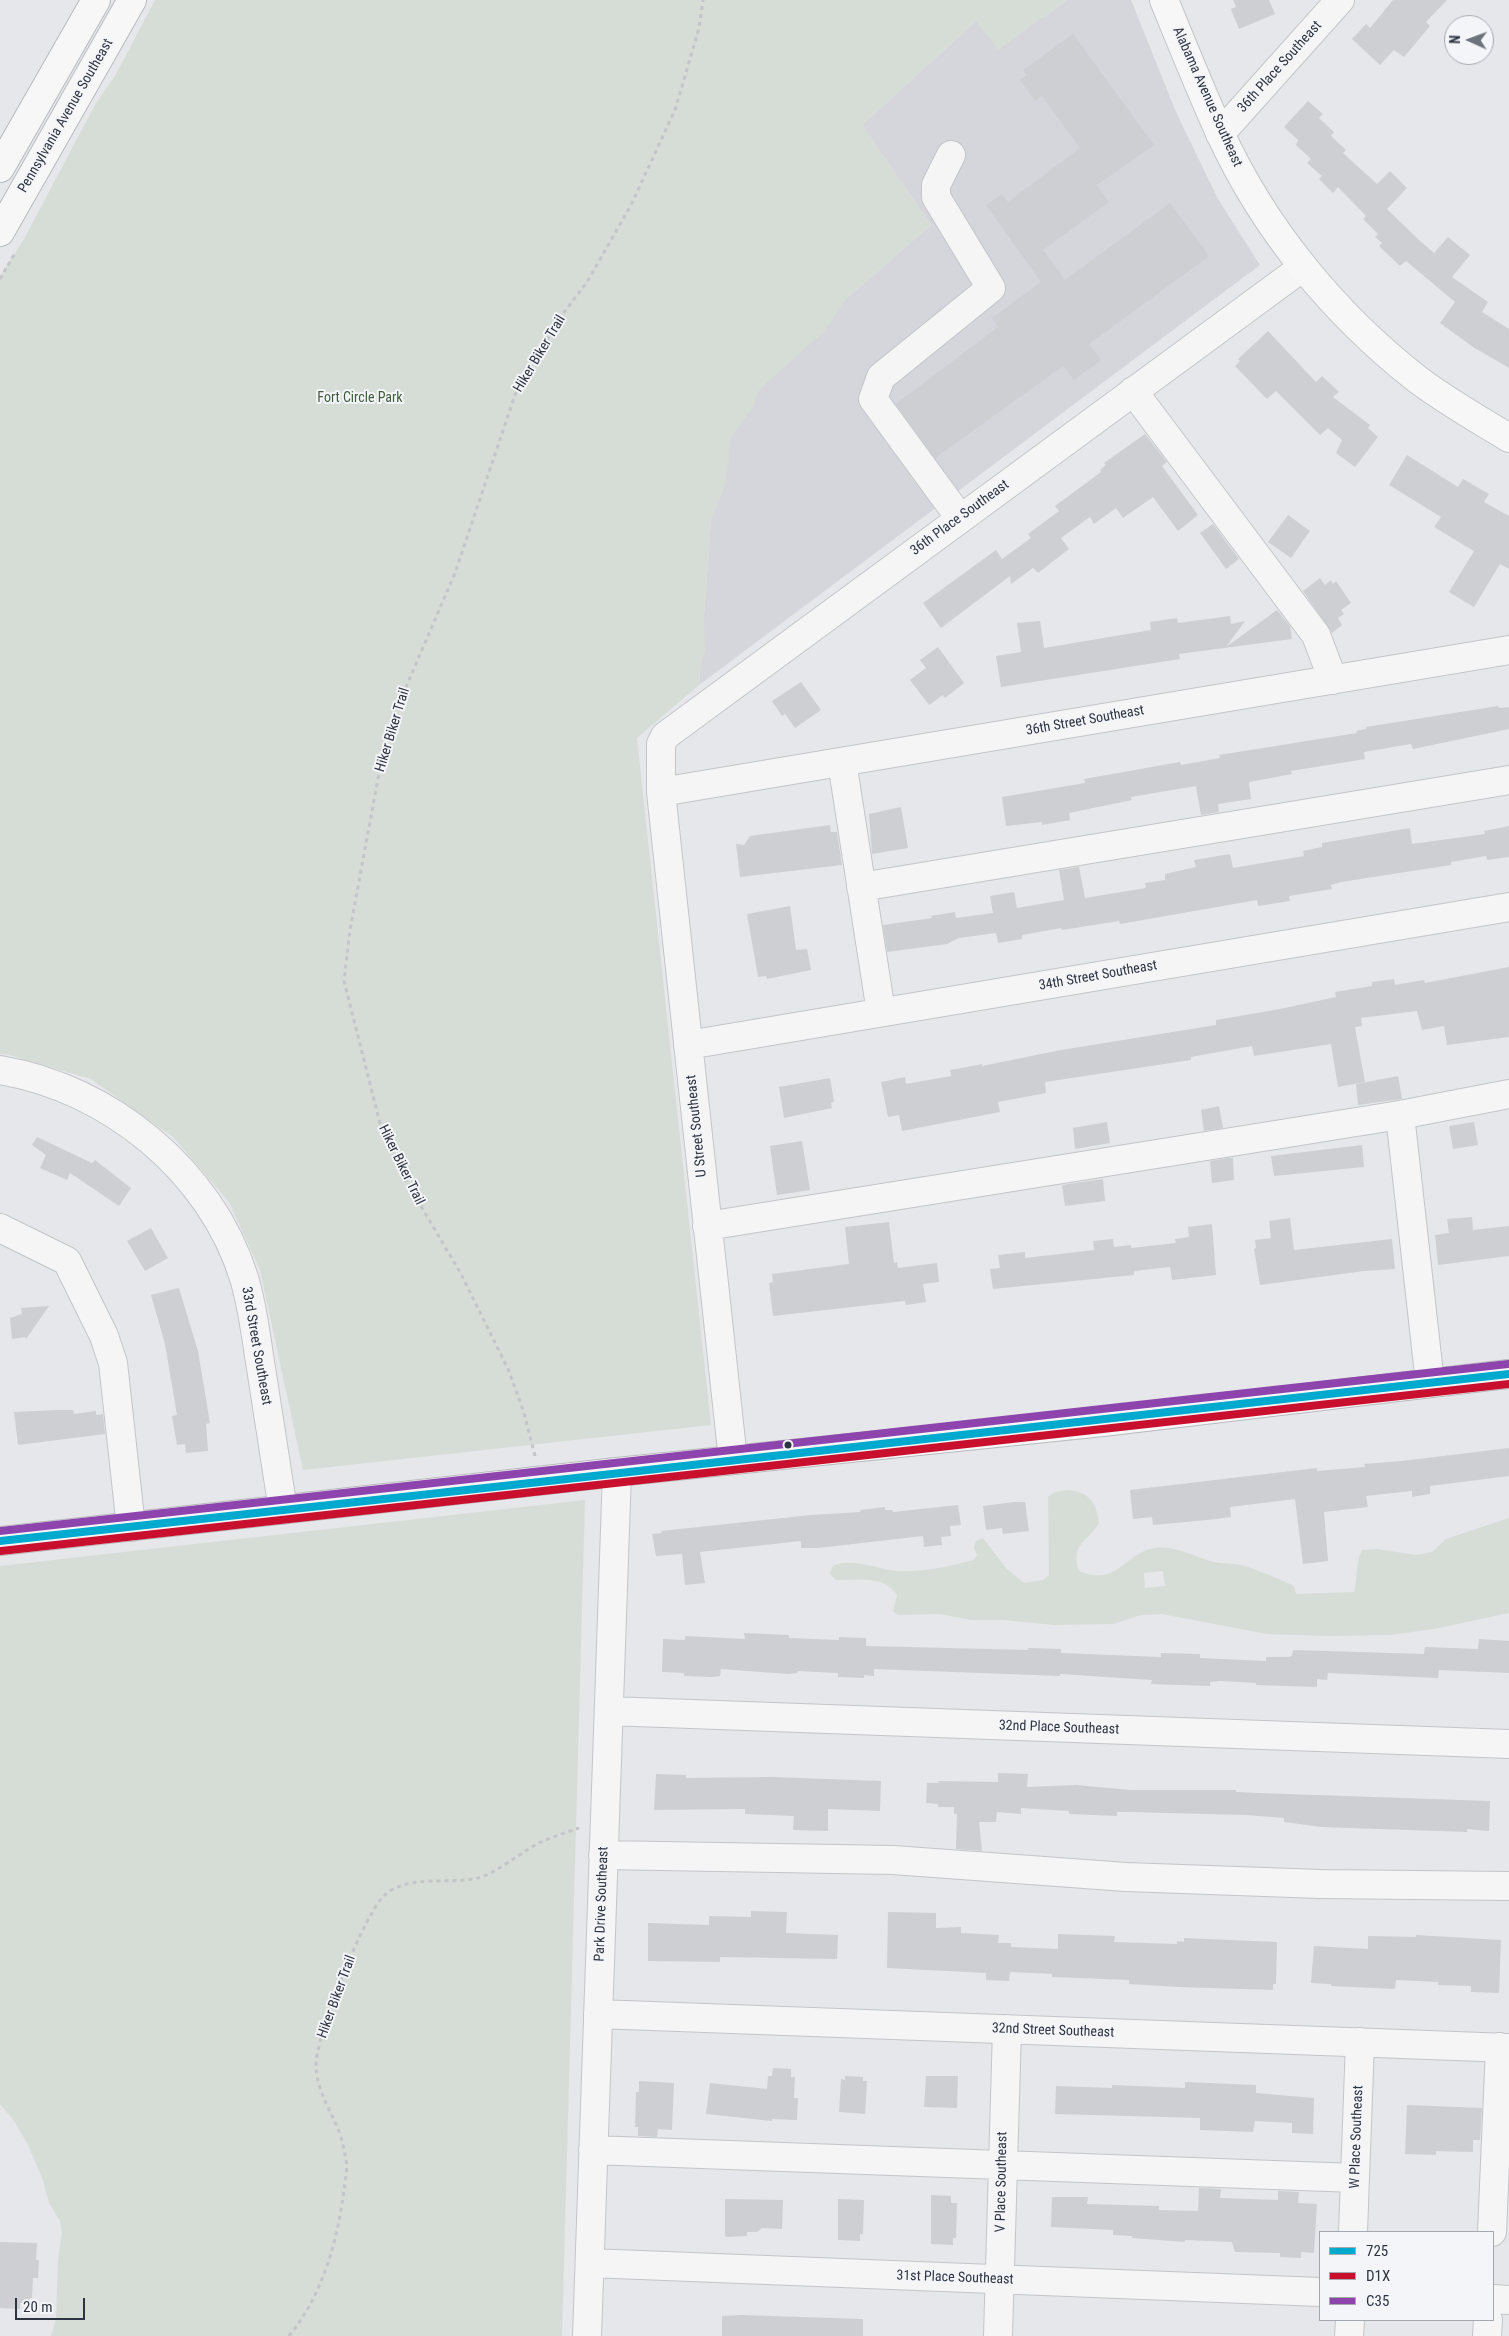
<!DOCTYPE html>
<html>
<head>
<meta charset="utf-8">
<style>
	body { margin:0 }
	#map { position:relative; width:1509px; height:2336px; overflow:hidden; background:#e5e7ea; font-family:"Roboto Condensed",sans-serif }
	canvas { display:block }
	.legend { position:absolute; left:1319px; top:2231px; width:175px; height:90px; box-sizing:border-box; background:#f4f5f8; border:1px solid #a4a8af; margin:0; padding:6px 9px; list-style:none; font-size:15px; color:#2d3441 }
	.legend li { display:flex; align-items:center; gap:10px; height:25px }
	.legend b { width:25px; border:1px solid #a4a8af }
	.north { position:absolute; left:1444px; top:15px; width:50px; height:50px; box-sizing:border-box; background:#f4f5f8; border:1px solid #a4a8af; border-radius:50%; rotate:272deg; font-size:14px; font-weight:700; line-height:20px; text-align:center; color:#2d3441 }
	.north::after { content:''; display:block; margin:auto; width:18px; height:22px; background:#6d737c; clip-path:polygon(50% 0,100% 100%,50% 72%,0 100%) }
	.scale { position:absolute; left:15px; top:2298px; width:70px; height:22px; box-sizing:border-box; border:2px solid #2d3441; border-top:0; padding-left:6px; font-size:15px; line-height:18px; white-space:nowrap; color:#2d3441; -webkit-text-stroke:4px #f4f5f8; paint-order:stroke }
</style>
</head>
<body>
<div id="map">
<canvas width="1509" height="2336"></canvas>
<ul class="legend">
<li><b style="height:6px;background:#00a9ce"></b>725</li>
<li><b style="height:6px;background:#c8102e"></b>D1X</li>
<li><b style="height:6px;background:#8e44ad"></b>C35</li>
</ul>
<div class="north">N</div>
<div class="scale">20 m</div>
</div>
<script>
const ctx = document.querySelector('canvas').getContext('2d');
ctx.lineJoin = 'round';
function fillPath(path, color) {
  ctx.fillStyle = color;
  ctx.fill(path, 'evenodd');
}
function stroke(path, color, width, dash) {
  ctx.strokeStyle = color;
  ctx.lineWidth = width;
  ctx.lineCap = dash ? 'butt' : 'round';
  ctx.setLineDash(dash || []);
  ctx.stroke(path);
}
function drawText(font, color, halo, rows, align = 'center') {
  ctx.font = font + ' "Roboto Condensed",sans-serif';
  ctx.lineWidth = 4;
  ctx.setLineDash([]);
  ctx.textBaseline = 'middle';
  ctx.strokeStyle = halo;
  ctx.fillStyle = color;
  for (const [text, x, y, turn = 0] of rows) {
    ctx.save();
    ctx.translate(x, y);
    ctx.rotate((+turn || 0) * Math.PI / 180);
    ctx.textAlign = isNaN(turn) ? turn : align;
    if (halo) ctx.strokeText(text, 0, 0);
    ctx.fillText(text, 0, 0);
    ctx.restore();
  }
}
const built = new Path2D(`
	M 1067,0 L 1131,0 L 1176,112 L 1218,199 L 1260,265 L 699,685 L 719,409 L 931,225 L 862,125 L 976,21 L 1044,17 Z`);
const green = new Path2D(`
	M 155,0 L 1067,0 L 998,50 L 976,21 L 862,125 L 931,225 L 845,300 L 825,331 L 760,389 L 751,410 L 731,438 L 726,484 L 711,520 L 704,617 L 705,651 L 700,670 L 699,685 L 637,738 L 711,1425 L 303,1470 L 260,1270 L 229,1202 L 173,1137 L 91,1079 L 9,1055 L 0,1054 L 0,276 L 24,239 L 96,103 L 115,76 Z
	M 1067,1490 C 1089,1492 1096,1501 1099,1523 C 1086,1544 1070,1544 1079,1571 C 1117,1588 1125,1552 1155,1548 C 1177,1545 1193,1557 1214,1562 C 1222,1564 1232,1563 1241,1565 C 1259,1570 1277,1578 1294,1586 L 1296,1594 L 1354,1592 C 1358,1578 1355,1564 1362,1550 L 1377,1549 L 1416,1555 L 1432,1552 L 1446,1539 L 1509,1518 L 1509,1613 L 1434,1629 L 1390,1635 L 1328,1636 L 1267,1634 L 1162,1614 L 1141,1615 L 1113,1624 L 1054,1625 L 1004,1620 L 971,1620 L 940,1614 L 898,1615 L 893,1611 L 897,1595 C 885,1575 857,1580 836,1580 L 830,1574 L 832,1567 C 845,1557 874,1567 889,1570 C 918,1574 946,1567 974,1560 L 977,1555 L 974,1548 L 976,1541 L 983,1538 L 1006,1568 L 1024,1583 L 1043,1580 L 1049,1575 L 1048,1497 L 1055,1492 ZM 1163,1571 L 1165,1586 L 1145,1588 L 1144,1573 Z
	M 585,1500 L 562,2336 L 51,2336 L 56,2319 L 58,2260 L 62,2233 L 60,2221 L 49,2203 L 43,2180 L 28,2145 L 15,2122 L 0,2104 L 0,1566 Z`);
const building = new Path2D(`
	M 1233,0 L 1269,0 L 1275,14 L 1239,29 L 1231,9 L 1236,7 Z
	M 1393,0 L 1447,0 L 1426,22 L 1430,26 L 1404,57 L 1394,50 L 1380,65 L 1352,39 L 1366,24 L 1370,28 Z
	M 1073,34 L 1154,145 L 1097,185 L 1109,202 L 1043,250 L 1065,280 L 1170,203 L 1209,256 L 1089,344 L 1101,360 L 1074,380 L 1063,366 L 935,458 L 896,404 L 998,327 L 992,318 L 1041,282 L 986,205 L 1002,194 L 1008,202 L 1080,148 L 1042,96 L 1035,101 L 1020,80 L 1027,75 L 1023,70 Z
	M 1308,101 L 1323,114 L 1319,118 L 1334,132 L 1331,136 L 1346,150 L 1343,153 L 1377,184 L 1390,171 L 1407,188 L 1387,209 L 1420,241 L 1434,253 L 1448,237 L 1470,255 L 1452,277 L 1488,302 L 1482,312 L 1509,329 L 1509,368 L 1473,347 L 1440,323 L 1455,302 L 1406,261 L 1400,266 L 1379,246 L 1382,243 L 1375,237 L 1378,234 L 1363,219 L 1366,216 L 1338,187 L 1333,193 L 1319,179 L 1322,176 L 1307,163 L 1311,159 L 1296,145 L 1298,140 L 1284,127 Z
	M 1268,331 L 1316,382 L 1322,376 L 1339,392 L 1333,397 L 1370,425 L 1368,428 L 1378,437 L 1355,467 L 1336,453 L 1342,440 L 1328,428 L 1320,435 L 1276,391 L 1267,399 L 1235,366 L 1240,361 L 1238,359 Z
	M 1145,434 L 1167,462 L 1162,466 L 1198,515 L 1178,531 L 1153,497 L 1123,518 L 1116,508 L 1094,524 L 1090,517 L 1061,538 L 1069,549 L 1038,573 L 1033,568 L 1011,584 L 1010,576 L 941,628 L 923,603 L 996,550 L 1002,559 L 1031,538 L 1028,534 L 1059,511 L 1055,506 L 1101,472 L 1100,470 L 1106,465 L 1104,463 Z
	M 1407,455 L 1458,487 L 1463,479 L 1489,494 L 1484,502 L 1509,516 L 1509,569 L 1500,564 L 1474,607 L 1449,592 L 1474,551 L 1434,527 L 1441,517 L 1389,485 Z
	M 1288,515 L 1310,531 L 1291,558 L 1268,542 Z
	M 1213,524 L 1239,559 L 1226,569 L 1200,533 Z
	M 1320,578 L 1325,585 L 1331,580 L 1333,584 L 1336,581 L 1351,603 L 1341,610 L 1344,614 L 1338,618 L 1342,625 L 1332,633 L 1303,591 Z
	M 1277,610 L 1290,626 L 1292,639 L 1179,654 L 1180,659 L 1001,687 L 996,656 L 1021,652 L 1017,623 L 1040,621 L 1044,648 L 1151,630 L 1150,622 L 1177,618 L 1178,623 L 1230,616 L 1231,624 L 1245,621 L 1226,647 Z
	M 938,647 L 964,683 L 945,698 L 943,695 L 929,705 L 910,680 L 926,668 L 920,660 Z
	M 801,682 L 821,710 L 795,728 L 785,714 L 782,716 L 772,701 Z
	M 1498,706 L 1499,708 L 1509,707 L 1509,729 L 1413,749 L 1411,744 L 1364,752 L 1365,759 L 1291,771 L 1292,774 L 1249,782 L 1251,799 L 1218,804 L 1219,812 L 1201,815 L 1196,786 L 1131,797 L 1132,800 L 1069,813 L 1070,820 L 1042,825 L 1042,822 L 1006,826 L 1002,797 L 1085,783 L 1084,779 L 1180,762 L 1181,765 L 1220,758 L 1219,755 L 1357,733 L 1356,731 L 1366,729 L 1366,727 Z
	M 901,807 L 908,848 L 872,854 L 869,814 Z
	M 830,825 L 831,832 L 837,832 L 842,865 L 740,877 L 736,844 L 744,845 L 750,836 Z
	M 1509,826 L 1509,857 L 1487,860 L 1486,856 L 1451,862 L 1451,865 L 1341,882 L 1331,885 L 1332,889 L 1289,896 L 1290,901 L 1258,906 L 1257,900 L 1120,924 L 1119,921 L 1062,930 L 1061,928 L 1022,935 L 1022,939 L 998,943 L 996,933 L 959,938 L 947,944 L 887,952 L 883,925 L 932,918 L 931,916 L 955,912 L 956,918 L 993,913 L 990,896 L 1014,892 L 1017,908 L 1064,900 L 1059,870 L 1079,867 L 1085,898 L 1146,888 L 1145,883 L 1165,880 L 1165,874 L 1196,867 L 1194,860 L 1230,854 L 1233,868 L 1304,856 L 1303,851 L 1322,847 L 1322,843 L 1410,828 L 1412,844 L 1485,834 L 1484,831 Z
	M 790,906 L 796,950 L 807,949 L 811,970 L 767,979 L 766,976 L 758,977 L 747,914 Z
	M 1509,967 L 1509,1037 L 1447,1045 L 1444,1026 L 1422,1030 L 1417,1011 L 1361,1018 L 1362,1026 L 1355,1027 L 1365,1082 L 1338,1087 L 1331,1044 L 1254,1056 L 1252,1046 L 1191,1057 L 1191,1060 L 1045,1082 L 1046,1093 L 998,1102 L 1000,1112 L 902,1131 L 899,1115 L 888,1117 L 881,1082 L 905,1077 L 906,1084 L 951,1076 L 950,1070 L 962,1068 L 982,1064 L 982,1066 L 1061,1050 L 1216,1025 L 1216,1020 L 1280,1009 L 1336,997 L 1335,992 L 1372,986 L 1372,982 L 1394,979 L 1395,985 L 1424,980 L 1425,983 Z
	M 1398,1076 L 1402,1099 L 1358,1105 L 1356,1084 Z
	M 830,1078 L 834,1102 L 831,1103 L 832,1108 L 784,1118 L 779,1087 Z
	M 1219,1106 L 1223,1128 L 1204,1131 L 1201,1110 Z
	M 1107,1122 L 1110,1143 L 1075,1149 L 1073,1128 Z
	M 1474,1122 L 1478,1145 L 1453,1149 L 1449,1126 Z
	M 37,1137 L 92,1163 L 95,1160 L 131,1188 L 119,1206 L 70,1173 L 67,1180 L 40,1168 L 46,1155 L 32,1145 Z
	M 802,1141 L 810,1190 L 777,1195 L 770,1146 Z
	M 1362,1145 L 1364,1167 L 1274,1176 L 1271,1156 Z
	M 1228,1158 L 1233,1158 L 1234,1180 L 1212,1183 L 1210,1161 Z
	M 1103,1179 L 1105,1201 L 1065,1206 L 1062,1185 Z
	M 1472,1217 L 1473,1230 L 1509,1226 L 1509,1256 L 1438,1265 L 1435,1235 L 1449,1233 L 1447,1219 Z
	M 1290,1218 L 1294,1250 L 1392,1239 L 1395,1269 L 1364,1271 L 1260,1285 L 1254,1249 L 1256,1248 L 1255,1240 L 1271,1238 L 1269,1221 Z
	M 889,1222 L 894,1263 L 897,1262 L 898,1268 L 937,1263 L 939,1282 L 923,1284 L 926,1302 L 906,1305 L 905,1301 L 773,1316 L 769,1283 L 773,1282 L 772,1274 L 849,1264 L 845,1227 Z
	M 1212,1224 L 1216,1275 L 1172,1280 L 1170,1267 L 1134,1271 L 1134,1275 L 993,1289 L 990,1269 L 1000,1268 L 998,1255 L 1025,1252 L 1025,1258 L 1094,1250 L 1093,1241 L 1113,1239 L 1114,1247 L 1131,1245 L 1131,1248 L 1176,1243 L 1175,1239 L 1189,1237 L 1188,1227 Z
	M 151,1228 L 168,1258 L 145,1271 L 127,1241 Z
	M 179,1288 L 198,1351 L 210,1423 L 206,1424 L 208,1451 L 186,1453 L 185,1444 L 177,1445 L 172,1416 L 177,1415 L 165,1344 L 151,1295 Z
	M 49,1306 L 26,1339 L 25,1337 L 12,1339 L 10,1318 L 22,1314 L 21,1308 Z
	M 57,1410 L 73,1410 L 74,1414 L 96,1411 L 96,1415 L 103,1414 L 105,1434 L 18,1445 L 14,1412 Z
	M 1509,1448 L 1509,1476 L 1430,1486 L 1430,1494 L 1412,1497 L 1412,1491 L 1366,1496 L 1368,1507 L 1324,1512 L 1328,1561 L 1303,1564 L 1295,1499 L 1230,1507 L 1231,1517 L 1207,1520 L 1153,1525 L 1152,1517 L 1133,1519 L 1130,1490 L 1317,1468 L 1317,1471 L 1365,1467 L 1364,1464 L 1402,1461 Z
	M 1014,1502 L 1025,1502 L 1029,1531 L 1003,1534 L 1002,1528 L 986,1530 L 983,1506 Z
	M 958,1505 L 961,1525 L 950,1526 L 951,1536 L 941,1537 L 942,1545 L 924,1547 L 923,1536 L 818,1548 L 801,1548 L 801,1541 L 700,1552 L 705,1583 L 685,1585 L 682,1554 L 656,1556 L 652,1534 L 662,1533 L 661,1531 L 811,1515 L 860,1512 L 861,1510 L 885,1507 L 885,1510 L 892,1510 L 893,1512 Z
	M 744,1633 L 789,1635 L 789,1638 L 839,1640 L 839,1637 L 866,1638 L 866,1646 L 1028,1650 L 1028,1648 L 1061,1649 L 1061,1653 L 1161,1657 L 1161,1653 L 1200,1654 L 1200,1658 L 1266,1661 L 1266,1657 L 1290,1657 L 1292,1655 L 1293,1650 L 1424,1654 L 1425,1647 L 1478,1649 L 1479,1639 L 1509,1641 L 1509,1673 L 1439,1670 L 1438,1678 L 1328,1673 L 1327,1680 L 1317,1679 L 1317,1687 L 1256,1685 L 1256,1683 L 1221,1681 L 1210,1682 L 1210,1686 L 1151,1684 L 1152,1680 L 1060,1674 L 1060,1676 L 874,1669 L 874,1676 L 864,1675 L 864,1678 L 838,1677 L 838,1673 L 798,1671 L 797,1673 L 788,1674 L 721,1669 L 720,1676 L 711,1677 L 684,1676 L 684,1673 L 662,1672 L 663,1639 L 685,1640 L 685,1636 L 745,1639 Z
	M 998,1773 L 1028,1774 L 1027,1787 L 1076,1785 L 1131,1790 L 1236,1790 L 1236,1792 L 1258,1793 L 1490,1801 L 1489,1831 L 1467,1829 L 1467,1832 L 1321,1827 L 1284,1822 L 1284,1818 L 1246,1815 L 1131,1812 L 1117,1812 L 1117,1816 L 1069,1814 L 1069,1811 L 1021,1808 L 1021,1814 L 997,1812 L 996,1822 L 979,1822 L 982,1851 L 956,1849 L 957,1814 L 954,1814 L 954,1807 L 938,1807 L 938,1804 L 926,1803 L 927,1783 L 939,1783 L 938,1781 L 998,1782 Z
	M 656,1774 L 686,1775 L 686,1778 L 774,1777 L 881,1781 L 880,1811 L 828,1809 L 828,1831 L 793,1830 L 794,1816 L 745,1814 L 745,1809 L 654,1810 Z
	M 751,1911 L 787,1912 L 786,1933 L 838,1935 L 837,1959 L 720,1957 L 720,1962 L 648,1961 L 648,1923 L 709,1925 L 709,1916 L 751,1917 Z
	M 888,1912 L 936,1913 L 936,1928 L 961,1927 L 961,1933 L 999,1935 L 998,1943 L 1011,1943 L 1011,1947 L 1058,1949 L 1058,1934 L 1115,1936 L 1114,1942 L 1177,1944 L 1177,1941 L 1184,1942 L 1184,1938 L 1277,1942 L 1276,1984 L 1273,1984 L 1273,1990 L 1178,1987 L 1129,1984 L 1129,1980 L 1052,1977 L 1052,1974 L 1010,1972 L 1009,1981 L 986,1980 L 986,1973 L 887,1968 Z
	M 1416,1935 L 1501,1940 L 1499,1993 L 1471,1992 L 1471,1986 L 1438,1985 L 1438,1982 L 1396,1980 L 1395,1989 L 1331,1986 L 1331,1984 L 1311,1983 L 1314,1946 L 1368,1949 L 1368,1936 L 1416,1937 Z
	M 773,2068 L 791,2069 L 791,2077 L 795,2077 L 794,2098 L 798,2098 L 797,2120 L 772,2119 L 772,2121 L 706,2114 L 710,2083 L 767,2089 L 768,2076 L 772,2076 Z
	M 845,2076 L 863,2077 L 863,2081 L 867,2081 L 865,2114 L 839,2112 L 841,2079 L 845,2080 Z
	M 926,2076 L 958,2076 L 957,2108 L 924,2107 Z
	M 639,2081 L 674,2083 L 672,2130 L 658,2129 L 657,2137 L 638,2136 L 638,2127 L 635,2127 L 636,2092 L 639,2092 Z
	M 1185,2082 L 1256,2085 L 1256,2093 L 1314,2098 L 1313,2134 L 1292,2133 L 1292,2123 L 1255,2121 L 1253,2132 L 1200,2130 L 1200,2118 L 1055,2114 L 1056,2086 L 1112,2088 L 1112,2085 L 1185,2088 Z
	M 1407,2105 L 1482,2108 L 1480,2140 L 1473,2140 L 1473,2152 L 1436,2151 L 1436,2155 L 1405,2154 Z
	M 1199,2188 L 1221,2189 L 1220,2198 L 1278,2200 L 1278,2191 L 1299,2192 L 1298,2203 L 1317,2204 L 1314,2253 L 1301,2252 L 1301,2258 L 1280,2257 L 1280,2253 L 1235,2252 L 1232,2242 L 1185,2240 L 1185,2242 L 1132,2238 L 1132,2236 L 1113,2235 L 1113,2230 L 1051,2227 L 1052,2197 L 1088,2197 L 1087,2204 L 1159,2206 L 1159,2210 L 1198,2211 Z
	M 931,2195 L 951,2196 L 951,2203 L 957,2203 L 956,2238 L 953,2238 L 953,2245 L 931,2244 Z
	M 725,2199 L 783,2200 L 782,2229 L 762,2228 L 757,2232 L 747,2232 L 747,2236 L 726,2237 L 725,2235 Z
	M 838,2199 L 864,2200 L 863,2234 L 860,2234 L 860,2241 L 838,2240 Z
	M 0,2242 L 37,2243 L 36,2260 L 39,2260 L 38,2278 L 33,2278 L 32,2298 L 30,2298 L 29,2303 L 20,2303 L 20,2309 L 0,2308 Z
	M 742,2315 L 863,2319 L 863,2336 L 722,2336 L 722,2316 Z`);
const path = new Path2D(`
	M 0,279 L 15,253
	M 535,1456 L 524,1413 L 509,1371 L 461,1274 L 405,1179 L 381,1127 L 344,981 L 350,930 L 382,757 L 406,687 L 455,573 L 518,386 L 565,311 L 587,282 L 631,205 L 675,110 L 699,28 L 703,0
	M 289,2336 C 323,2294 337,2242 344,2190 C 345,2181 348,2169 346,2160 C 344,2149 342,2137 337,2127 C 328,2105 318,2092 316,2067 C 314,2040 365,1910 386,1894 C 411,1874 449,1885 478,1878 C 494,1875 525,1849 543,1841 C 555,1836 567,1832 579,1828`);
const minor = new Path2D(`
	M 1220,134 L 1340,0
	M 951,155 L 936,185 L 936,197 L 991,288 L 881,377 L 873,399 L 960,518
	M 1133,391 L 1316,635 L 1333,680
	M 842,762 L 881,1012
	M 661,792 L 1509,650
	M 861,887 L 1509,780
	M 688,1045 L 1509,907
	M 0,1070 C 109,1088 211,1171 244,1278 C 253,1307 256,1338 261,1368 C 268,1415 276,1462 283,1510
	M 1400,1115 L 1430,1383
	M 707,1226 L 1400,1115 L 1509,1094
	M 0,1228 L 67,1261 L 104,1336 L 113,1363 L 131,1527
	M 733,1460 L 661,792 L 661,744 L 665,736 L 1303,267
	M 609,1711 L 1509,1744
	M 603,1855 L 893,1860 L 1126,1877 L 1320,1884 L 1509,1886
	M 598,2014 L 1509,2048
	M 593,2150 L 1355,2178
	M 1353,2232 L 1360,2042
	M 1492,2232 L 1500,2047
	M 590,2263 L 1320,2292
	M 1493,2299 L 1509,2300
	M 587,2336 L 617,1472
	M 998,2336 L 1007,2029
	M 1349,2336 L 1350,2320
	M 1487,2336 L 1488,2320`);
const major = new Path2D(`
	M 1164,0 C 1182,44 1200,89 1220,133 C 1264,229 1334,314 1417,379 C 1446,401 1478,419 1509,438`);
const highway = new Path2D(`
	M 0,168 L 96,0
	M 0,232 L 132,0
	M 0,1541 L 617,1472 L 1103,1422 L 1509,1374`);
const bus1 = new Path2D(`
	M 0,1541 C 503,1485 1006,1433 1509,1374`);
const bus2 = new Path2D(`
	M 1,1551 C 504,1495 1007,1443 1509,1384`);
const bus3 = new Path2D(`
	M 0,1531 C 503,1475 1006,1423 1508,1364`);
const markers = [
	[788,1445,4.5,"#2d3441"]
];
const streetNames = [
	["36th Place Southeast",1280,67,-48],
	["Alabama Avenue Southeast",1207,97,66],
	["Pennsylvania Avenue Southeast",66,116,-60],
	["Hiker Biker Trail",540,354,-59],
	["36th Place Southeast",960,518,-36],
	["36th Street Southeast",1085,721,-10],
	["Hiker Biker Trail",393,730,-73],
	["34th Street Southeast",1098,976,-10],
	["U Street Southeast",697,1126,-96],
	["Hiker Biker Trail",401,1165,64],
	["33rd Street Southeast",256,1346,80],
	["32nd Place Southeast",1059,1728,2],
	["Park Drive Southeast",602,1904,-88],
	["Hiker Biker Trail",337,1997,-70],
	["32nd Street Southeast",1053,2031,2],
	["W Place Southeast",1357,2137,-88],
	["V Place Southeast",1002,2182,-89],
	["31st Place Southeast",955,2278,2]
];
const parkNames = [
	["Fort Circle Park",360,398]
];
fillPath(built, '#d4d6dc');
fillPath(green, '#d6ddd6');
fillPath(building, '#cecfd2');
stroke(minor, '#c3c5c8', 30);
stroke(major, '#c2c4c7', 30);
stroke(highway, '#b8babe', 30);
stroke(path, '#c3c5c8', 3, [4, 4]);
stroke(minor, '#f5f5f6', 28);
stroke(major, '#f7f7f8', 28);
stroke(highway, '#f7f7f8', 28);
stroke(bus1, '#00a9ce', 8);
stroke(bus2, '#c8102e', 8);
stroke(bus3, '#8e44ad', 8);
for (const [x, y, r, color] of markers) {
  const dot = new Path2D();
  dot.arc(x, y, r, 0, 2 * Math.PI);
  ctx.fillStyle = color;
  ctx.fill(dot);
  stroke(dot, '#f4f5f8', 2);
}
drawText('14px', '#2d3441', '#f4f5f8', streetNames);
drawText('14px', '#405c3c', '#f4f5f8', parkNames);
</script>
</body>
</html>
